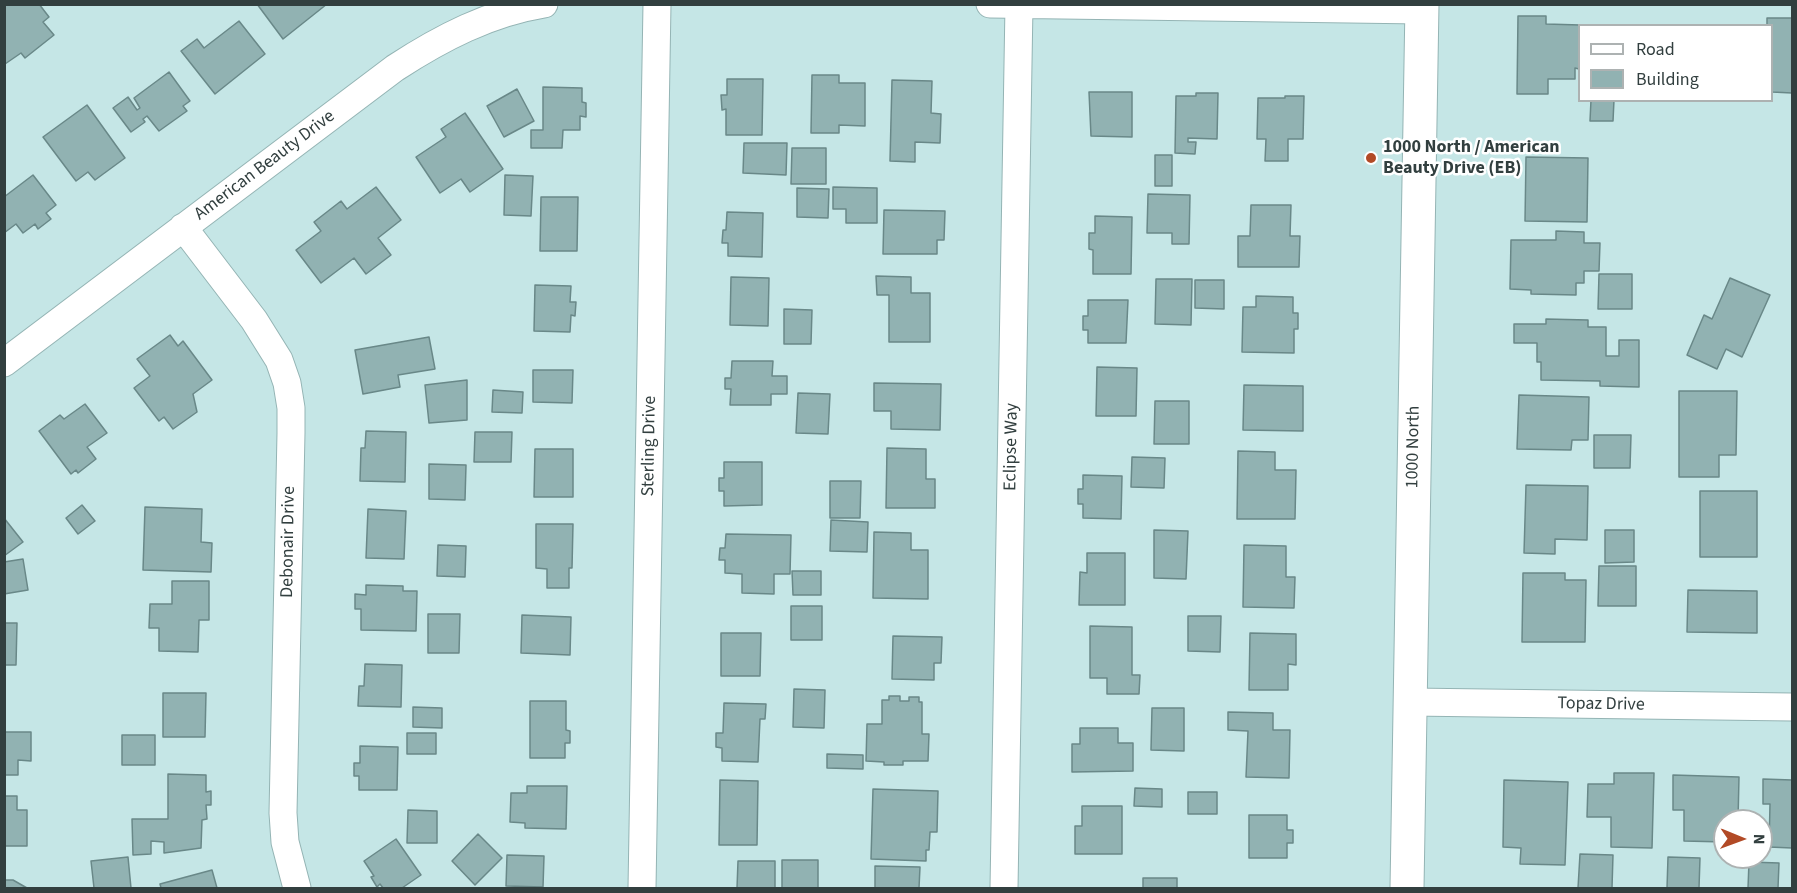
<!DOCTYPE html>
<html>
<head>
<meta charset="utf-8">
<style>
	body { margin:0 }
	#map { position:relative; width:1797px; height:893px; overflow:hidden; background:#c5e6e6; font-family:"Source Sans 3",sans-serif }
	canvas { display:block }
	.frame { position:absolute; inset:0; border:6px solid #323f3f; pointer-events:none }
	.legend { position:absolute; left:1578px; top:24px; width:195px; height:78px; box-sizing:border-box; background:#fff; border:2px solid #adb2b2; margin:0; padding:8px 10px; list-style:none; font-size:18px; color:#323f3f }
	.legend li { display:flex; align-items:center; gap:12px; height:30px }
	.legend b { width:30px; border:2px solid #adb2b2 }
	.north { position:absolute; left:1713px; top:809px; width:60px; height:60px; box-sizing:border-box; background:#fff; border:2px solid #adb2b2; border-radius:50%; rotate:91deg; font-size:16px; font-weight:700; line-height:24px; text-align:center; color:#323f3f }
	.north::after { content:''; display:block; margin:auto; width:21px; height:27px; background:#b24a26; clip-path:polygon(50% 0,100% 100%,50% 72%,0 100%) }
</style>
</head>
<body>
<div id="map">
<canvas width="1797" height="893"></canvas>
<div class="frame"></div>
<ul class="legend">
<li><b style="height:8px;background:#fff"></b>Road</li>
<li><b style="height:16px;background:#91b2b2"></b>Building</li>
</ul>
<div class="north">N</div>
</div>
<script>
const ctx = document.querySelector('canvas').getContext('2d');
ctx.lineJoin = 'round';
function fillPath(path, color) {
  ctx.fillStyle = color;
  ctx.fill(path, 'evenodd');
}
function stroke(path, color, width, dash) {
  ctx.strokeStyle = color;
  ctx.lineWidth = width;
  ctx.lineCap = dash ? 'butt' : 'round';
  ctx.setLineDash(dash || []);
  ctx.stroke(path);
}
function drawText(font, color, halo, rows, align = 'center') {
  ctx.font = font + ' "Source Sans 3",sans-serif';
  ctx.lineWidth = 5;
  ctx.setLineDash([]);
  ctx.textBaseline = 'middle';
  ctx.strokeStyle = halo;
  ctx.fillStyle = color;
  for (const [text, x, y, turn = 0] of rows) {
    ctx.save();
    ctx.translate(x, y);
    ctx.rotate((+turn || 0) * Math.PI / 180);
    ctx.textAlign = isNaN(turn) ? turn : align;
    if (halo) ctx.strokeText(text, 0, 0);
    ctx.fillText(text, 0, 0);
    ctx.restore();
  }
}
const building = new Path2D(`
	M 4,4 L 39,4 L 49,17 L 43,22 L 54,35 L 25,58 L 21,53 L 5,64 Z
	M 257,4 L 327,4 L 283,39 Z
	M 1518,16 L 1546,16 L 1546,24 L 1580,25 L 1579,69 L 1575,68 L 1575,79 L 1548,79 L 1548,94 L 1517,94 Z
	M 1767,18 L 1792,18 L 1792,93 L 1772,92 L 1772,26 L 1767,26 Z
	M 239,21 L 265,54 L 215,94 L 181,51 L 197,39 L 204,48 Z
	M 169,72 L 190,101 L 183,106 L 187,111 L 159,131 L 147,116 L 143,119 L 145,122 L 131,132 L 113,108 L 128,97 L 137,110 L 140,108 L 134,98 Z
	M 812,75 L 839,75 L 839,83 L 865,83 L 865,126 L 839,125 L 839,133 L 811,133 Z
	M 727,79 L 763,79 L 762,135 L 726,135 L 726,109 L 722,110 L 721,95 L 727,95 Z
	M 892,80 L 932,81 L 931,113 L 941,114 L 940,143 L 915,142 L 915,162 L 890,161 Z
	M 543,87 L 582,88 L 582,102 L 586,103 L 586,117 L 580,116 L 580,130 L 563,130 L 562,148 L 531,148 L 531,130 L 543,130 Z
	M 517,89 L 534,121 L 504,137 L 487,106 Z
	M 1089,92 L 1132,92 L 1132,137 L 1091,136 Z
	M 1196,93 L 1218,93 L 1217,139 L 1188,138 L 1188,142 L 1196,142 L 1195,154 L 1175,153 L 1176,96 L 1196,96 Z
	M 1285,96 L 1304,96 L 1303,139 L 1288,139 L 1288,161 L 1265,161 L 1266,139 L 1257,139 L 1258,98 L 1285,98 Z
	M 1591,100 L 1614,100 L 1613,121 L 1590,121 Z
	M 87,105 L 125,158 L 95,180 L 88,172 L 76,181 L 43,137 Z
	M 465,113 L 503,169 L 470,192 L 461,179 L 440,193 L 416,157 L 446,137 L 441,129 Z
	M 744,143 L 787,143 L 786,175 L 743,173 Z
	M 792,148 L 826,148 L 826,184 L 791,184 Z
	M 1155,155 L 1172,155 L 1172,186 L 1155,186 Z
	M 1526,157 L 1588,158 L 1587,222 L 1525,221 Z
	M 33,175 L 56,205 L 46,213 L 51,219 L 38,229 L 35,224 L 23,233 L 16,224 L 4,233 L 4,197 Z
	M 505,175 L 533,176 L 531,216 L 504,215 Z
	M 376,187 L 401,220 L 378,238 L 391,255 L 366,274 L 354,258 L 321,283 L 296,250 L 321,231 L 314,222 L 341,201 L 347,209 Z
	M 833,187 L 877,188 L 877,223 L 846,223 L 846,209 L 833,209 Z
	M 797,188 L 829,189 L 828,218 L 797,217 Z
	M 1148,194 L 1190,195 L 1189,244 L 1172,244 L 1172,233 L 1147,233 Z
	M 541,197 L 578,197 L 577,251 L 540,251 Z
	M 1251,205 L 1291,205 L 1290,236 L 1300,236 L 1299,267 L 1238,267 L 1238,236 L 1250,236 Z
	M 884,210 L 945,211 L 944,240 L 937,240 L 937,254 L 883,254 Z
	M 727,212 L 763,213 L 762,257 L 728,256 L 728,243 L 722,243 L 723,230 L 726,230 Z
	M 1095,216 L 1132,217 L 1131,274 L 1093,274 L 1093,250 L 1089,249 L 1089,233 L 1095,233 Z
	M 1556,231 L 1584,232 L 1584,243 L 1600,243 L 1599,271 L 1584,271 L 1584,283 L 1576,283 L 1576,295 L 1531,294 L 1531,290 L 1510,289 L 1511,240 L 1556,240 Z
	M 1599,274 L 1632,274 L 1632,309 L 1598,309 Z
	M 876,276 L 911,277 L 911,293 L 930,293 L 930,342 L 889,342 L 889,295 L 877,295 Z
	M 731,277 L 769,278 L 768,326 L 730,325 Z
	M 1730,278 L 1770,295 L 1742,357 L 1726,349 L 1717,369 L 1687,355 L 1704,315 L 1712,319 Z
	M 1156,279 L 1192,279 L 1191,325 L 1155,324 Z
	M 1195,280 L 1224,280 L 1224,309 L 1195,308 Z
	M 535,285 L 571,286 L 570,302 L 576,302 L 575,316 L 571,315 L 570,332 L 534,331 Z
	M 1256,296 L 1293,297 L 1293,313 L 1298,313 L 1298,329 L 1294,329 L 1294,353 L 1242,352 L 1243,307 L 1256,307 Z
	M 1088,300 L 1128,300 L 1126,343 L 1088,343 L 1088,330 L 1083,330 L 1083,316 L 1088,316 Z
	M 784,309 L 812,310 L 811,344 L 784,344 Z
	M 1546,319 L 1588,320 L 1588,327 L 1606,327 L 1606,356 L 1619,356 L 1619,340 L 1639,340 L 1639,387 L 1600,386 L 1600,381 L 1541,380 L 1541,362 L 1537,362 L 1537,343 L 1514,343 L 1514,324 L 1546,324 Z
	M 170,335 L 178,346 L 183,341 L 212,380 L 193,394 L 197,412 L 173,429 L 164,417 L 159,421 L 134,388 L 150,376 L 137,359 Z
	M 429,337 L 435,369 L 398,375 L 400,387 L 363,394 L 355,350 Z
	M 732,361 L 773,361 L 772,376 L 787,376 L 787,394 L 771,394 L 771,405 L 730,405 L 731,389 L 725,389 L 725,378 L 731,378 Z
	M 1097,367 L 1137,368 L 1136,416 L 1096,416 Z
	M 533,370 L 573,370 L 572,403 L 533,402 Z
	M 467,380 L 467,420 L 429,423 L 425,385 Z
	M 874,383 L 941,384 L 940,430 L 891,429 L 891,411 L 874,411 Z
	M 1244,385 L 1303,386 L 1303,431 L 1243,430 Z
	M 493,390 L 523,392 L 522,413 L 492,412 Z
	M 1679,391 L 1737,391 L 1736,455 L 1719,455 L 1719,477 L 1679,477 Z
	M 798,393 L 830,394 L 828,434 L 796,433 Z
	M 1519,395 L 1589,397 L 1588,440 L 1572,440 L 1571,450 L 1517,449 Z
	M 1155,401 L 1189,401 L 1189,444 L 1154,444 Z
	M 85,404 L 107,433 L 87,447 L 96,459 L 78,473 L 76,470 L 71,474 L 39,431 L 60,415 L 64,419 Z
	M 366,431 L 406,432 L 405,482 L 360,481 L 361,448 L 365,448 Z
	M 475,432 L 512,432 L 511,462 L 474,462 Z
	M 1594,435 L 1631,435 L 1630,468 L 1594,468 Z
	M 887,448 L 926,449 L 926,479 L 935,479 L 935,508 L 886,508 Z
	M 535,449 L 573,449 L 573,497 L 534,497 Z
	M 1238,451 L 1275,452 L 1275,470 L 1296,470 L 1295,519 L 1237,519 Z
	M 1132,457 L 1165,458 L 1164,488 L 1131,487 Z
	M 724,462 L 762,462 L 762,505 L 724,506 L 724,491 L 719,491 L 719,478 L 724,478 Z
	M 429,464 L 466,465 L 465,500 L 429,499 Z
	M 1083,475 L 1122,476 L 1121,519 L 1083,518 L 1083,504 L 1078,504 L 1078,489 L 1083,489 Z
	M 830,481 L 861,481 L 860,518 L 830,518 Z
	M 1526,485 L 1588,486 L 1587,540 L 1555,539 L 1555,554 L 1524,553 Z
	M 1700,491 L 1757,491 L 1757,557 L 1700,557 Z
	M 82,505 L 95,521 L 78,534 L 66,518 Z
	M 145,507 L 202,509 L 201,542 L 212,543 L 211,572 L 143,570 Z
	M 368,509 L 406,511 L 404,559 L 366,558 Z
	M 4,518 L 23,542 L 4,556 Z
	M 831,520 L 868,522 L 867,552 L 830,551 Z
	M 536,524 L 573,524 L 572,568 L 569,568 L 569,588 L 547,588 L 547,569 L 536,568 Z
	M 1154,530 L 1188,531 L 1186,579 L 1154,578 Z
	M 1605,530 L 1634,530 L 1634,562 L 1605,563 Z
	M 874,532 L 911,533 L 911,550 L 928,550 L 928,599 L 873,598 Z
	M 726,534 L 791,535 L 790,574 L 774,574 L 774,594 L 742,593 L 742,574 L 725,573 L 725,560 L 719,560 L 720,548 L 725,548 Z
	M 438,545 L 466,546 L 465,577 L 437,576 Z
	M 1244,545 L 1286,546 L 1286,577 L 1295,577 L 1294,608 L 1243,607 Z
	M 1087,553 L 1125,553 L 1125,605 L 1079,605 L 1080,572 L 1087,573 Z
	M 23,559 L 28,590 L 4,594 L 4,562 Z
	M 1599,566 L 1636,566 L 1636,606 L 1598,606 Z
	M 792,571 L 821,571 L 821,595 L 793,595 Z
	M 1523,573 L 1565,573 L 1565,580 L 1586,580 L 1585,642 L 1522,642 Z
	M 172,581 L 209,581 L 209,620 L 199,620 L 198,652 L 159,651 L 159,628 L 149,628 L 150,604 L 172,604 Z
	M 366,585 L 403,586 L 403,591 L 417,591 L 416,631 L 361,630 L 361,609 L 355,609 L 355,594 L 366,595 Z
	M 1688,590 L 1757,591 L 1757,633 L 1687,632 Z
	M 791,606 L 822,606 L 822,640 L 791,640 Z
	M 428,614 L 460,614 L 459,653 L 428,653 Z
	M 522,615 L 571,617 L 570,655 L 521,653 Z
	M 1188,616 L 1221,616 L 1220,652 L 1188,651 Z
	M 4,623 L 17,623 L 16,665 L 4,665 Z
	M 1090,626 L 1132,627 L 1132,675 L 1140,675 L 1139,694 L 1107,694 L 1107,678 L 1090,678 Z
	M 721,633 L 761,633 L 760,676 L 721,676 Z
	M 1250,633 L 1296,634 L 1296,665 L 1288,664 L 1288,690 L 1249,690 Z
	M 893,636 L 942,637 L 941,663 L 934,663 L 934,680 L 892,679 Z
	M 365,664 L 402,665 L 401,707 L 358,706 L 359,686 L 364,686 Z
	M 794,689 L 825,690 L 824,728 L 793,727 Z
	M 163,693 L 206,693 L 205,737 L 163,737 Z
	M 889,696 L 900,696 L 900,701 L 909,701 L 909,697 L 919,697 L 919,702 L 922,702 L 922,734 L 929,734 L 928,761 L 903,761 L 903,765 L 884,765 L 884,762 L 866,761 L 867,724 L 882,724 L 882,700 L 889,700 Z
	M 530,701 L 566,701 L 566,730 L 570,731 L 570,743 L 565,743 L 565,758 L 530,758 Z
	M 724,703 L 766,704 L 765,719 L 760,719 L 758,762 L 722,761 L 722,748 L 716,747 L 716,733 L 723,733 Z
	M 413,707 L 442,708 L 442,728 L 413,727 Z
	M 1152,708 L 1184,708 L 1184,751 L 1151,750 Z
	M 1228,712 L 1273,713 L 1273,730 L 1290,730 L 1289,778 L 1246,777 L 1248,731 L 1228,730 Z
	M 1080,728 L 1118,728 L 1118,743 L 1133,743 L 1133,771 L 1072,772 L 1072,744 L 1080,744 Z
	M 4,732 L 31,732 L 31,761 L 18,760 L 18,775 L 4,775 Z
	M 407,733 L 436,733 L 436,754 L 407,754 Z
	M 122,735 L 155,735 L 155,765 L 122,765 Z
	M 360,746 L 398,747 L 397,790 L 359,790 L 359,776 L 354,776 L 354,763 L 360,763 Z
	M 827,754 L 863,755 L 863,769 L 827,768 Z
	M 1614,773 L 1654,773 L 1652,848 L 1611,847 L 1611,817 L 1587,817 L 1588,784 L 1614,784 Z
	M 168,774 L 206,775 L 206,792 L 211,791 L 211,805 L 206,805 L 207,819 L 202,820 L 201,848 L 164,853 L 164,842 L 151,841 L 151,854 L 133,855 L 132,819 L 168,819 Z
	M 1673,775 L 1739,777 L 1738,821 L 1725,821 L 1725,842 L 1684,841 L 1684,810 L 1673,810 Z
	M 1763,779 L 1792,780 L 1792,848 L 1769,847 L 1770,804 L 1763,804 Z
	M 720,780 L 758,781 L 757,845 L 719,845 Z
	M 1504,780 L 1568,782 L 1565,865 L 1520,864 L 1521,848 L 1503,847 Z
	M 527,786 L 567,786 L 566,829 L 525,828 L 525,823 L 510,822 L 511,793 L 527,793 Z
	M 1135,788 L 1162,789 L 1162,807 L 1134,806 Z
	M 873,789 L 938,791 L 937,832 L 930,832 L 929,850 L 926,850 L 926,861 L 871,859 Z
	M 1188,792 L 1217,792 L 1217,814 L 1188,814 Z
	M 4,796 L 17,796 L 17,810 L 27,810 L 27,846 L 4,846 Z
	M 1082,806 L 1122,806 L 1122,854 L 1075,854 L 1075,826 L 1082,826 Z
	M 408,810 L 437,811 L 437,843 L 407,843 Z
	M 1249,815 L 1287,815 L 1287,830 L 1293,830 L 1293,843 L 1287,843 L 1287,858 L 1249,858 Z
	M 478,834 L 502,858 L 475,885 L 452,861 Z
	M 396,839 L 421,875 L 402,888 L 383,888 L 380,884 L 377,887 L 371,877 L 374,876 L 364,861 Z
	M 1580,854 L 1613,855 L 1612,888 L 1578,888 Z
	M 507,855 L 544,856 L 543,887 L 506,886 Z
	M 128,857 L 131,888 L 94,888 L 91,861 Z
	M 1668,857 L 1700,858 L 1699,888 L 1667,888 Z
	M 782,860 L 818,860 L 818,888 L 782,888 Z
	M 738,861 L 775,861 L 775,888 L 737,888 Z
	M 1749,862 L 1779,863 L 1778,888 L 1748,888 Z
	M 875,866 L 920,867 L 919,888 L 875,888 Z
	M 212,870 L 217,888 L 161,888 L 160,884 Z
	M 1143,878 L 1177,878 L 1177,888 L 1143,888 Z
	M 4,880 L 13,880 L 27,888 L 4,888 Z`);
const minor = new Path2D(`
	M 990,4 L 1421,10
	M 183,227 L 254,320 L 279,360 L 287,383 L 291,408 L 291,433 L 283,813 L 285,842 L 297,888
	M 4,363 L 395,68 C 441,38 489,13 544,4
	M 1410,702 L 1792,707
	M 642,888 L 657,4
	M 1004,888 L 1019,5`);
const tertiary = new Path2D(`
	M 1407,888 L 1422,4`);
const markers = [
	[1371,158,6,"#b24a26"]
];
const poiNames = [
	["1000 North / American",1383,148],
	["Beauty Drive (EB)",1383,169]
];
const streetNames = [
	["American Beauty Drive",265,166,-37],
	["Sterling Drive",650,446,-89],
	["Eclipse Way",1012,447,-89],
	["1000 North",1414,447,-89],
	["Debonair Drive",289,542,-89],
	["Topaz Drive",1601,705,1]
];
fillPath(building, '#91b2b2');
stroke(building, '#698888', 1.5);
stroke(minor, '#94b4b4', 29);
stroke(tertiary, '#94b4b4', 35);
stroke(minor, '#fff', 27);
stroke(tertiary, '#fff', 33);
for (const [x, y, r, color] of markers) {
  const dot = new Path2D();
  dot.arc(x, y, r, 0, 2 * Math.PI);
  ctx.fillStyle = color;
  ctx.fill(dot);
  stroke(dot, '#fff', 2);
}
drawText('bold 18px', '#323f3f', '#fff', poiNames, 'left');
drawText('18px', '#323f3f', '#fff', streetNames);
</script>
</body>
</html>
